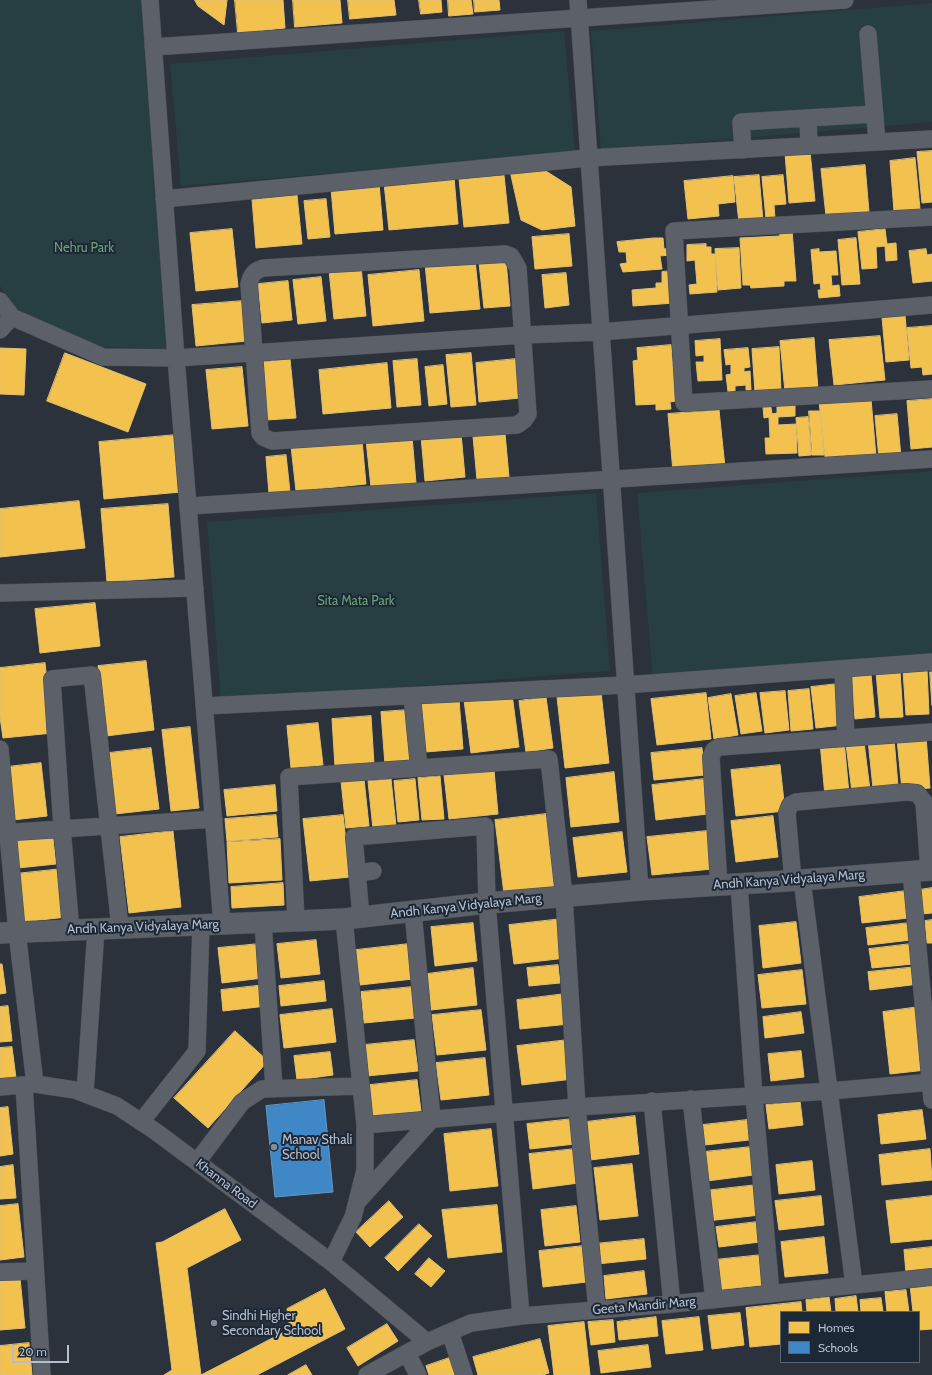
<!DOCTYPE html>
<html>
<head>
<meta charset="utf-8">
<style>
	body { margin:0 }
	#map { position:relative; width:932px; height:1375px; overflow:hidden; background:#2b323b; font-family:Cabin,sans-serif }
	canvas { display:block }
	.legend { position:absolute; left:780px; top:1311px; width:140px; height:52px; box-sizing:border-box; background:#1d2837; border:1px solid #5a6473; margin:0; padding:5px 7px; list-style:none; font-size:12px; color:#b5becc }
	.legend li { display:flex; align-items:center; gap:8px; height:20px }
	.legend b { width:20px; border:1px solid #5a6473 }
	.scale { position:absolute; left:12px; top:1345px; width:57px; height:18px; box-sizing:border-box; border:2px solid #b5becc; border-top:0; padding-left:5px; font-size:12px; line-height:14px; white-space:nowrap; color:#b5becc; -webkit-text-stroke:3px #1d2837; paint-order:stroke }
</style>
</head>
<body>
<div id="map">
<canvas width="932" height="1375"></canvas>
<ul class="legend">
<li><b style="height:11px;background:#f2c14e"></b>Homes</li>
<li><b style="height:11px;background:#3f88c5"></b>Schools</li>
</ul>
<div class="scale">20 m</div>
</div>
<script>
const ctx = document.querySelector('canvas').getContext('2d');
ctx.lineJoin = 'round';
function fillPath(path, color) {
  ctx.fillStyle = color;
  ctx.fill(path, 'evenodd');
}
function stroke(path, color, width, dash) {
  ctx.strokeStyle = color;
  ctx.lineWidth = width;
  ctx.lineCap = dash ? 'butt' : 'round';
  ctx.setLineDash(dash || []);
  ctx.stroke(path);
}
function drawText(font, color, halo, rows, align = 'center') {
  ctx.font = font + ' Cabin,sans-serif';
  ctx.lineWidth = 4;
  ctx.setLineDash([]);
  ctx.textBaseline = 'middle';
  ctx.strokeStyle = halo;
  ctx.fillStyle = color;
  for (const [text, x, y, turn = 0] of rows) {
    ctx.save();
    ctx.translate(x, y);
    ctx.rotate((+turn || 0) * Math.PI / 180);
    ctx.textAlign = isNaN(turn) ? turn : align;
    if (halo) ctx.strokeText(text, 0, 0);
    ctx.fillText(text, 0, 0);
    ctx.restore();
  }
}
const green = new Path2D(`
	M 0,0 L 150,0 L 175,350 L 92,346 L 14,307 L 0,286 Z
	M 932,3 L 932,122 L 601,150 L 591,31 Z
	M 564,31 L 575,153 L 181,186 L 170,64 Z
	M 932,471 L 932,657 L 653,679 L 637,493 Z
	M 596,493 L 610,671 L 221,701 L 207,522 Z`);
const homes = new Path2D(`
	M 195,0 L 227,0 L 224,25 L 198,6 Z
	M 235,0 L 283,0 L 285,28 L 238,33 Z
	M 293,0 L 340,0 L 342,23 L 295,27 Z
	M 348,0 L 394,0 L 396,15 L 350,19 Z
	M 419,0 L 441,0 L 442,12 L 421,14 Z
	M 448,0 L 471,0 L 473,14 L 449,16 Z
	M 474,0 L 499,0 L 500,10 L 475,12 Z
	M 810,151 L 815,201 L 789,203 L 785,153 Z
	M 932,151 L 932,202 L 922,203 L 917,152 Z
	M 915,158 L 920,209 L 894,211 L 890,161 Z
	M 865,165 L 869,212 L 826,216 L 821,169 Z
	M 538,166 L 571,187 L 575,226 L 542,230 L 521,220 L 510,171 Z
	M 504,175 L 509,223 L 464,227 L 459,179 Z
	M 759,175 L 763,221 L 739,223 L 734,177 Z
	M 783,175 L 786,204 L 774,205 L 775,218 L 766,219 L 762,177 Z
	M 733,176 L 735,202 L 718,204 L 719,216 L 688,219 L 684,181 Z
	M 454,177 L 458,224 L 389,230 L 384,183 Z
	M 379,183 L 383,230 L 335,234 L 331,188 Z
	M 297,195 L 302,244 L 256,248 L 252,199 Z
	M 326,199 L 330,237 L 308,239 L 304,201 Z
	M 232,229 L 238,287 L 196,291 L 190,233 Z
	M 885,229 L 887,244 L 896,243 L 897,260 L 886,261 L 885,246 L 876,247 L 877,268 L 862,269 L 858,232 Z
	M 792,230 L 796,281 L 784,281 L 784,286 L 751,288 L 750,285 L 743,285 L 740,238 L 780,236 L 779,231 Z
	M 569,234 L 572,266 L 535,269 L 532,237 Z
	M 654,238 L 663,238 L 664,249 L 670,248 L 670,255 L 660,256 L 662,269 L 623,272 L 620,264 L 627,263 L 626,252 L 619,252 L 617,242 Z
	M 856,238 L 860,284 L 842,285 L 838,240 Z
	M 706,244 L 706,247 L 711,247 L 711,254 L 715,254 L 717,292 L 690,294 L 689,285 L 697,284 L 695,260 L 687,261 L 687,245 Z
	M 739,248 L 741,288 L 718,290 L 715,249 Z
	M 819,249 L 819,252 L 836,251 L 838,275 L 831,275 L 832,286 L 839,285 L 840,296 L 819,298 L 818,290 L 821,290 L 820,283 L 814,284 L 811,250 Z
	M 926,249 L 927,255 L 932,254 L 932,281 L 913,283 L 909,251 Z
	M 475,259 L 480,309 L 430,313 L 425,264 Z
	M 506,260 L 510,306 L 484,308 L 479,263 Z
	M 361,267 L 366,316 L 334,319 L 329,270 Z
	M 419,270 L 424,321 L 373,326 L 368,275 Z
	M 671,271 L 674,303 L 633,306 L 632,290 L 656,288 L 656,283 L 662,283 L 662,272 Z
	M 566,273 L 569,305 L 545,308 L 542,275 Z
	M 321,277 L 326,321 L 298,324 L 293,280 Z
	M 288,281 L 292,320 L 262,323 L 258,284 Z
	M 243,301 L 247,341 L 196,346 L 192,305 Z
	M 905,315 L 909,360 L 886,362 L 882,317 Z
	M 932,326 L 932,374 L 923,375 L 922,367 L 911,368 L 907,328 Z
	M 880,336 L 885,380 L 834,385 L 829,340 Z
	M 814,338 L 818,389 L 785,392 L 780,341 Z
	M 720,339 L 722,380 L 698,381 L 696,362 L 704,362 L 704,355 L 696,356 L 695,341 Z
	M 671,345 L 676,401 L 670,402 L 671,409 L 656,410 L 656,404 L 636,405 L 633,361 L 638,360 L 637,348 Z
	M 779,347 L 781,390 L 755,392 L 752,349 Z
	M 0,348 L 26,349 L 24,395 L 0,394 Z
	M 748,348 L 750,367 L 744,368 L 744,372 L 750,371 L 751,390 L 746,390 L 746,385 L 735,386 L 735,391 L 728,392 L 726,375 L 731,374 L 731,364 L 726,365 L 724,350 Z
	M 65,353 L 146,384 L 128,432 L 47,401 Z
	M 471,353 L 476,405 L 451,407 L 446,355 Z
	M 290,359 L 296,418 L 267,420 L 262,362 Z
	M 417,359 L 421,405 L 397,407 L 393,361 Z
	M 516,359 L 520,398 L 479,402 L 476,363 Z
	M 387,363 L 391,408 L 323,414 L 319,370 Z
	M 443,365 L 447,404 L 429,406 L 425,367 Z
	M 242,367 L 248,426 L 212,429 L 206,370 Z
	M 871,399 L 876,456 L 850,459 L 849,455 L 825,457 L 819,401 Z
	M 932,399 L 932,447 L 911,449 L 907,401 Z
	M 795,402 L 795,416 L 778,417 L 778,425 L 796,424 L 797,453 L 766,454 L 765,438 L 770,438 L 769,417 L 764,418 L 763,407 L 771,407 L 772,414 L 777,413 L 777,403 Z
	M 719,410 L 725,467 L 673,472 L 668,414 Z
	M 809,411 L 820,411 L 824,455 L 812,455 Z
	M 897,414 L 901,457 L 879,459 L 875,416 Z
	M 808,417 L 811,455 L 799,456 L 796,418 Z
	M 461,433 L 465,477 L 425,481 L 421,436 Z
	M 505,433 L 509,477 L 477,480 L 473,436 Z
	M 176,435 L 181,492 L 104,499 L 99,442 Z
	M 412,436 L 416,483 L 371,487 L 366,440 Z
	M 362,440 L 366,484 L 296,491 L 291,446 Z
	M 286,455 L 290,492 L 269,494 L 266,457 Z
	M 79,501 L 85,548 L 0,557 L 0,509 Z
	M 168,504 L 174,577 L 107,582 L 101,509 Z
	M 95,603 L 100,646 L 40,653 L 35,609 Z
	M 146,661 L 154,730 L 106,736 L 98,666 Z
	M 45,663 L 53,733 L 3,738 L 0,717 L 0,668 Z
	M 927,669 L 929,714 L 906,715 L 903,671 Z
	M 900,671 L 903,717 L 880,718 L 876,672 Z
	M 930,672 L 932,672 L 932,705 Z
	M 871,674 L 875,717 L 855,719 L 851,676 Z
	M 838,684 L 843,725 L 816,728 L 811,687 Z
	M 809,689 L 813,729 L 791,731 L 788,691 Z
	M 785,691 L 789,730 L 765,733 L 760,693 Z
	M 601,692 L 609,763 L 565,768 L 557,697 Z
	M 706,693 L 711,739 L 657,745 L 651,699 Z
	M 756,693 L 762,731 L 741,734 L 735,696 Z
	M 512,694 L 519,747 L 471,753 L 464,700 Z
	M 731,694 L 738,735 L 714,739 L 708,698 Z
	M 546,697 L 553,748 L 526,752 L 519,701 Z
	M 459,700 L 463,749 L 425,752 L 421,703 Z
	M 408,710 L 412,763 L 385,765 L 381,712 Z
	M 371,716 L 374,764 L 335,767 L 332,719 Z
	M 318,723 L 323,765 L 291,768 L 287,726 Z
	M 190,727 L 199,808 L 171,811 L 162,730 Z
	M 926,736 L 930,788 L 902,790 L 897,739 Z
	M 894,738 L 898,786 L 873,788 L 868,740 Z
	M 844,740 L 849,794 L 825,796 L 820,742 Z
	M 864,742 L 870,790 L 852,792 L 846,744 Z
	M 151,748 L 159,809 L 115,814 L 109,753 Z
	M 702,748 L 705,775 L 654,780 L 651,753 Z
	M 41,763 L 47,816 L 13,820 L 7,767 Z
	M 780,765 L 785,811 L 736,816 L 731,770 Z
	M 494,770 L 498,814 L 449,819 L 444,775 Z
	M 614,772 L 619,822 L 571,827 L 566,778 Z
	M 440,776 L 444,819 L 422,820 L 418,778 Z
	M 364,779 L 369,826 L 346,828 L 341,781 Z
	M 391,779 L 396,826 L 373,829 L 368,781 Z
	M 415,779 L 419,820 L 398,822 L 394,781 Z
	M 704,779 L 708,814 L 656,820 L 652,785 Z
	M 275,785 L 277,811 L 227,816 L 224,790 Z
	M 546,814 L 554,888 L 504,894 L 495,820 Z
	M 276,815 L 278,837 L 227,841 L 225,819 Z
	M 343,815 L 350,877 L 310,881 L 303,819 Z
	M 773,816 L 778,857 L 736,862 L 731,821 Z
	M 52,830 L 56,864 L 18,868 L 14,835 Z
	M 173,831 L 181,907 L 129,913 L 120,837 Z
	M 707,831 L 712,869 L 652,875 L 647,837 Z
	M 622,832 L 627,872 L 578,877 L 573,838 Z
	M 280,839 L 282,880 L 229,883 L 227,842 Z
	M 62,869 L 67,917 L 21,922 L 15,874 Z
	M 283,883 L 284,905 L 232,908 L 231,887 Z
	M 932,888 L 932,913 L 922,914 L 919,890 Z
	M 906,891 L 909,918 L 862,923 L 859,897 Z
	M 562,919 L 566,958 L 514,964 L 509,925 Z
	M 932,920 L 932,943 L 927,943 L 925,921 Z
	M 796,922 L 801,963 L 763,968 L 759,926 Z
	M 473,923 L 477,961 L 435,966 L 431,927 Z
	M 909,923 L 911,940 L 868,945 L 866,928 Z
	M 316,940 L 320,974 L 281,978 L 277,944 Z
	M 259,944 L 263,978 L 222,983 L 218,948 Z
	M 409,944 L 413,979 L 360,985 L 356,950 Z
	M 911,944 L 913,964 L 872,968 L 869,949 Z
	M 0,964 L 2,964 L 6,993 L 0,994 Z
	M 558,965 L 560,983 L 529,986 L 527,968 Z
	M 917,967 L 919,984 L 870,990 L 868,972 Z
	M 473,968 L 477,1005 L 431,1010 L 427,974 Z
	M 802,970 L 806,1004 L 762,1008 L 758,975 Z
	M 324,981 L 326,1001 L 281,1006 L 279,986 Z
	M 265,985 L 267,1006 L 223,1011 L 221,990 Z
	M 413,987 L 416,1018 L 364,1023 L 361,992 Z
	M 565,994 L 569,1024 L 520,1029 L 517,1000 Z
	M 8,1006 L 12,1041 L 0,1042 L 0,1007 Z
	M 919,1007 L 926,1070 L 890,1074 L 883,1012 Z
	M 332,1009 L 336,1042 L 284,1048 L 280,1015 Z
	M 481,1010 L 486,1050 L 437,1055 L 432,1015 Z
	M 801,1012 L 804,1033 L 765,1038 L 763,1017 Z
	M 235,1031 L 268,1061 L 208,1128 L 174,1098 Z
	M 414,1040 L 418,1071 L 367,1076 L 364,1045 Z
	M 568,1040 L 573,1079 L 522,1085 L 517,1046 Z
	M 12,1047 L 16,1078 L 0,1079 L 0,1048 Z
	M 801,1051 L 804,1077 L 771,1081 L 768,1054 Z
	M 330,1052 L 333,1075 L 297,1080 L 294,1056 Z
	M 485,1058 L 489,1095 L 441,1100 L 436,1063 Z
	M 417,1080 L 421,1111 L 373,1116 L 370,1085 Z
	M 800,1101 L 803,1125 L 769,1129 L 766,1105 Z
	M 8,1107 L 13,1154 L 0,1156 L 0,1108 Z
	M 922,1110 L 926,1139 L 881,1144 L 878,1115 Z
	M 635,1116 L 639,1154 L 590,1160 L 586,1122 Z
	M 573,1119 L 575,1144 L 530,1149 L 527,1124 Z
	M 747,1120 L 749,1140 L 705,1145 L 703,1125 Z
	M 491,1129 L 498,1186 L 450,1191 L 444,1134 Z
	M 751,1147 L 754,1175 L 707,1181 L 704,1152 Z
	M 575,1149 L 579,1183 L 533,1189 L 529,1154 Z
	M 930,1149 L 932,1180 L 882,1185 L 879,1155 Z
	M 812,1161 L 815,1190 L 779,1194 L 776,1165 Z
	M 632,1164 L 638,1216 L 600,1220 L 594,1168 Z
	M 13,1165 L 16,1198 L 0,1199 L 0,1167 Z
	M 757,1185 L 760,1215 L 707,1221 L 704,1191 Z
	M 821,1196 L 824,1225 L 779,1230 L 775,1201 Z
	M 932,1196 L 932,1239 L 891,1243 L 886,1201 Z
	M 389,1201 L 403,1217 L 370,1247 L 356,1232 Z
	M 18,1204 L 24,1257 L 0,1260 L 0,1206 Z
	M 497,1205 L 502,1252 L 448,1258 L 442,1210 Z
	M 576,1206 L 580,1242 L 545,1246 L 541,1210 Z
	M 225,1209 L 241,1240 L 187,1268 L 201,1375 L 164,1375 L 172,1370 L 156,1243 L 162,1242 Z
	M 757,1222 L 760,1242 L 719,1247 L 716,1227 Z
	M 419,1224 L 432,1236 L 398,1271 L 385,1258 Z
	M 824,1237 L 828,1273 L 785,1277 L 781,1242 Z
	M 644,1239 L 646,1259 L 597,1264 L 594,1244 Z
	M 583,1246 L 587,1282 L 543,1287 L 539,1251 Z
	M 932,1247 L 932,1270 L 906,1273 L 904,1250 Z
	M 762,1255 L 765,1285 L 718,1290 L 714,1260 Z
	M 429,1258 L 445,1271 L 431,1287 L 415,1274 Z
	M 644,1271 L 647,1294 L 606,1299 L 604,1276 Z
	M 20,1278 L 25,1328 L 0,1330 L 0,1280 Z
	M 932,1282 L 932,1329 L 919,1330 L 919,1312 L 913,1312 L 910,1285 Z
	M 325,1289 L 345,1329 L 257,1375 L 201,1375 L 290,1329 L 287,1309 Z
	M 906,1290 L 909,1312 L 887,1312 L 885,1292 Z
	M 856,1296 L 858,1312 L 836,1312 L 835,1299 Z
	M 829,1297 L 831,1312 L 807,1312 L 806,1300 Z
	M 881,1298 L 883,1312 L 861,1312 L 860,1300 Z
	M 801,1302 L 802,1312 L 781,1312 L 781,1344 L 750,1347 L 746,1308 Z
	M 740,1313 L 744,1345 L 712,1349 L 708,1316 Z
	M 656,1317 L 658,1336 L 619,1340 L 617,1322 Z
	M 699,1317 L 703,1350 L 666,1354 L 662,1321 Z
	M 613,1320 L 615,1342 L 591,1345 L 588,1322 Z
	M 584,1322 L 590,1375 L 554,1375 L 548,1326 Z
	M 387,1324 L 398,1341 L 358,1366 L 347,1348 Z
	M 540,1339 L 549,1373 L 543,1375 L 478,1375 L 473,1357 Z
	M 29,1343 L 32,1375 L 0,1375 L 0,1346 Z
	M 648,1345 L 651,1367 L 601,1373 L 598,1351 Z
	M 455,1356 L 462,1375 L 429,1375 L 426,1366 Z
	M 306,1365 L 312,1375 L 288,1375 Z`);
const schools = new Path2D(`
	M 324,1100 L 333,1192 L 275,1197 L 266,1106 Z`);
const minor = new Path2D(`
	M 150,0 L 176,358 L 222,924
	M 578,0 L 640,890
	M 868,34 L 877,142
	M 153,47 L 845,0
	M 808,118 L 809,146
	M 743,150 L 741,122 L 875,114
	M 164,199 L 588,158 L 932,139
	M 932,217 L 674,231 L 684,403 L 932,389
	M 505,254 L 511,256 L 518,268 L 528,414 L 524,420 L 517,425 L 272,441 L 263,437 L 260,433 L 249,284 C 251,275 254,271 263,268 Z
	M 0,301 L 12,317 L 103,357 L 176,358 L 523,335 L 600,332 L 932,305
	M 0,330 L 12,317
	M 189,506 L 932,459
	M 0,593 L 195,588
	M 843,670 L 846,738
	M 412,696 L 419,768
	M 204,706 L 625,685 L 932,662
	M 0,749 L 17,932 L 35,1084
	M 0,833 L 214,819
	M 911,872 L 932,1100
	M 357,873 L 373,871
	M 802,880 L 854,1285
	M 793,881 L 787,813 L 790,805 L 796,802 L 906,792 L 917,793 L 924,802 L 929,871
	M 739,884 L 754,1096 L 771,1294
	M 719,885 L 711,757 L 714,750 L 719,747 L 932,732
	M 361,917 L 354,837 L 485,826 L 487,903 L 521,1316
	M 296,921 L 289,777 L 549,759 L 564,896 L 577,1107 L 597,1310
	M 263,922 L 274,1089
	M 71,930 L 62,828 L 52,679 L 92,675 L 120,927
	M 24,1085 L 42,1375
	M 0,1087 L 35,1084 L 75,1090 L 117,1106 L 155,1131 L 331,1262 L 427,1342
	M 85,1094 L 96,929
	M 691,1099 L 714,1300
	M 652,1101 L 672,1304
	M 141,1122 L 197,1051 L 201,925
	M 365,1125 L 577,1107 L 830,1091 L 932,1082
	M 197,1162 L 242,1102 L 262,1089 L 361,1086
	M 359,1200 L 432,1119 L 413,911
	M 331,1262 L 353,1217 L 365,1170 L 365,1125 L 344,919
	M 0,1272 L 35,1271
	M 450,1332 L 464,1375
	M 407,1353 L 418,1375
	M 367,1375 L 427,1342 L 471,1323 L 521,1316 L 672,1304 L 932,1277`);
const tertiary = new Path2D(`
	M 0,933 L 344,919 L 487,903 L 640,890 L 802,880 L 932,870`);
const markers = [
	[274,1147,4,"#858d99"],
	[214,1323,4,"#858d99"]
];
const parkNames = [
	["Nehru Park",84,248],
	["Sita Mata Park",356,601]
];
const streetNames = [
	["Andh Kanya Vidyalaya Marg",789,880,-4],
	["Andh Kanya Vidyalaya Marg",466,906,-6],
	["Andh Kanya Vidyalaya Marg",143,927,-2],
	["Khanna Road",226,1184,37],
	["Geeta Mandir Marg",644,1306,-5]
];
const poiNames = [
	["Manav Sthali",282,1140],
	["School",282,1155],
	["Sindhi Higher",222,1316],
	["Secondary School",222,1331]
];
fillPath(green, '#273e42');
fillPath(homes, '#f2c14e');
stroke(homes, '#e0c074', 1);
fillPath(schools, '#3f88c5');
stroke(schools, '#6298c7', 1);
stroke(minor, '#494e55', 18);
stroke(tertiary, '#494e55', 22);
stroke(minor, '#5b6069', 17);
stroke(tertiary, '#5b6069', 21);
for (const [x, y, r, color] of markers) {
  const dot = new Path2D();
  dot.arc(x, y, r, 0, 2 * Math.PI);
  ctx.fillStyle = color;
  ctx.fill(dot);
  stroke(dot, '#1d2837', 1.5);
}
drawText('13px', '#6a9f75', '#1d2837', parkNames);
drawText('13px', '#b5becc', '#1d2837', streetNames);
drawText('13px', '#b5becc', '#1d2837', poiNames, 'left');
</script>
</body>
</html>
